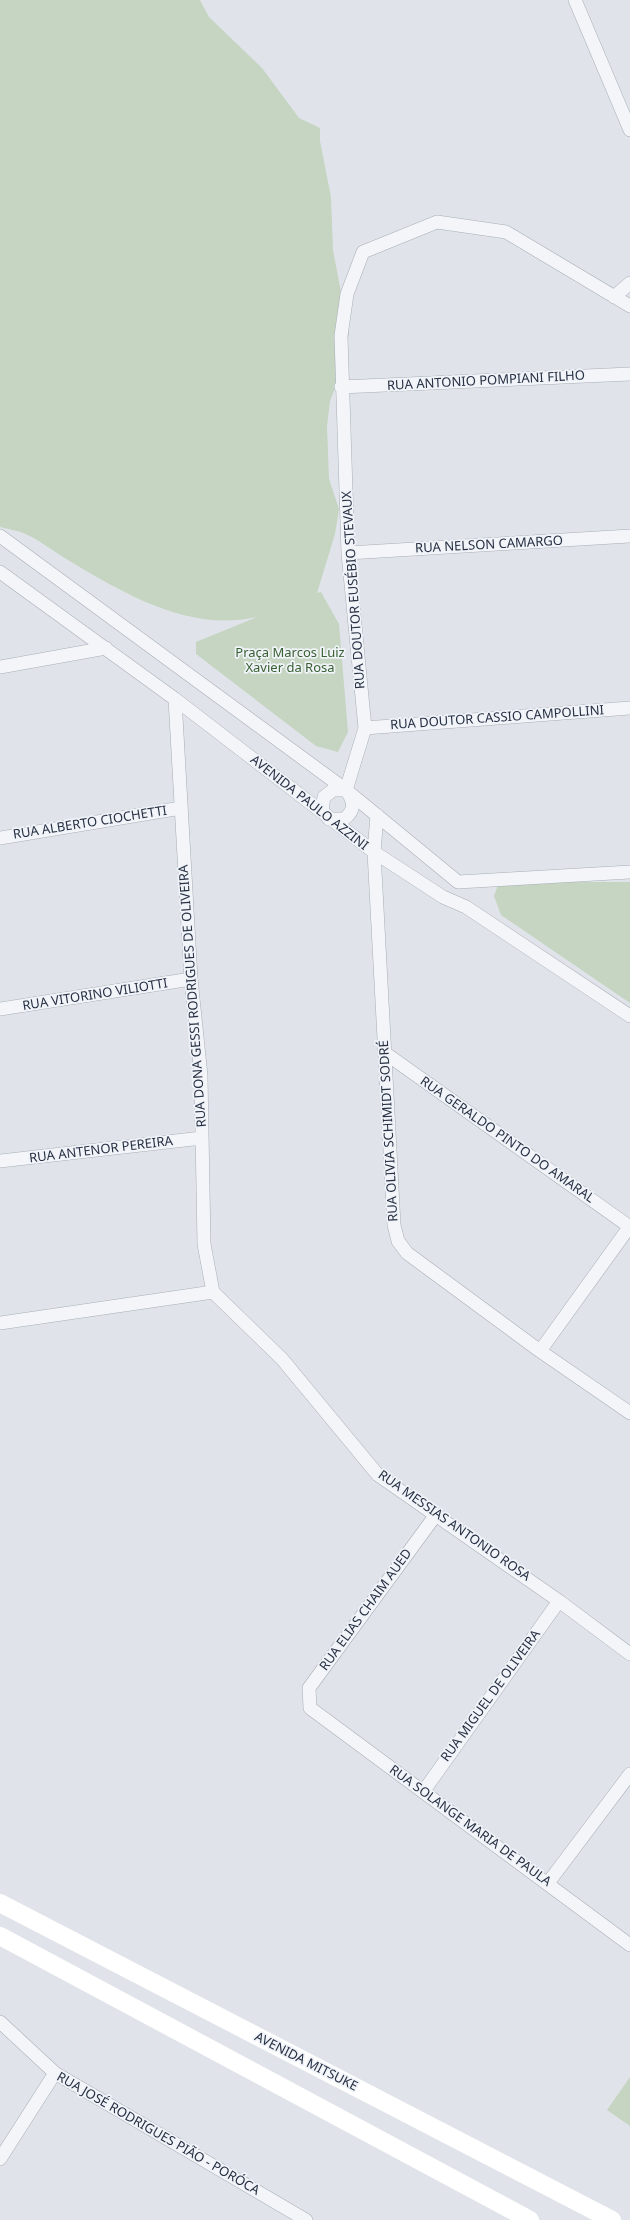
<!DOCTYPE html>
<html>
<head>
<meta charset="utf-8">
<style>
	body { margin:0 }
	canvas { display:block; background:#e0e4ea }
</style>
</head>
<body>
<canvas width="630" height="2220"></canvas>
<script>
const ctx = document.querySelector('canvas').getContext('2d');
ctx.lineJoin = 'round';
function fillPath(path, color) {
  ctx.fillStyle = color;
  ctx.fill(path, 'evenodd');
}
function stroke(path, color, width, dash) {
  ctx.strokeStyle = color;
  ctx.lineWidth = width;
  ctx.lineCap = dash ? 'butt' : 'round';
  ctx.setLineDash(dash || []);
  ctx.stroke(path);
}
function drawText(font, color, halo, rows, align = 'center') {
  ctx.font = font + ' "Noto Sans",sans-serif';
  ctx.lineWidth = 3.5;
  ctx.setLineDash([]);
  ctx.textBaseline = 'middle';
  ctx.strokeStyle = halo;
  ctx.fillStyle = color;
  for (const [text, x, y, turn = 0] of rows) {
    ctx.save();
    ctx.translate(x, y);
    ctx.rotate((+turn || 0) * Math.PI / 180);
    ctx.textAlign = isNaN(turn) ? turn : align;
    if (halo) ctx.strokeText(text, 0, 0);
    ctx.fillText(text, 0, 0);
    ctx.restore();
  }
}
const green = new Path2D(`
	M 0,0 L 200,0 L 209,17 L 262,68 L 299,118 L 320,128 L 320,141 L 331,197 L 333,250 L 349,334 L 341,373 L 330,401 L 327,426 L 329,479 L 339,509 L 335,534 L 317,593 L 321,592 L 339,624 L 348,732 L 338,752 L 316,746 L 196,654 L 196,642 L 257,617 C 191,632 128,596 73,563 C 57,554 37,538 21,532 C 14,530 7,529 0,527 Z
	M 499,882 L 630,882 L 630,1003 L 501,915 L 494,896 Z
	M 630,2077 L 630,2126 L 607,2110 Z`);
const street = new Path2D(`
	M 575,0 L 630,130
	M 614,297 L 630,283
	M 341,387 L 630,374
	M 0,536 L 346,790 L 458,882 L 630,872
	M 348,553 L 630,536
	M 0,572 L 175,699 L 374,852 L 443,897 L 466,907 L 630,1016
	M 0,667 L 106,648
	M 175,699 L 191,979 L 201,1076 L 204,1244 L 213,1292
	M 365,728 L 630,708
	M 333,790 L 346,790 C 354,801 356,810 344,819 L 329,819 L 322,810 L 324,797 Z
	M 346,790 L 365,728 L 348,553 L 341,336 L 347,294 L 363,252 L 437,222 L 506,232 L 630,306
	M 377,815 L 374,852 L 394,1225 L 398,1241 L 407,1253 L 540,1351 L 630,1413
	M 0,838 L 181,808
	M 0,1009 L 191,979
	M 385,1053 L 630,1227
	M 0,1161 L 202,1138
	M 213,1292 L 282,1359 L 378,1475 L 559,1601 L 630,1654
	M 0,1323 L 213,1292
	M 540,1351 L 630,1226
	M 435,1516 L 309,1688 L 310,1708 L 630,1945
	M 423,1792 L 559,1601
	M 548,1883 L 630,1774
	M 0,2022 L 55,2073 L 306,2220
	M 0,2159 L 55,2073`);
const secondary = new Path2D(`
	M 0,1903 L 612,2220
	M 0,1936 L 530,2220`);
const streetNames = [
	["RUA ANTONIO POMPIANI FILHO",486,381,-3],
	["RUA NELSON CAMARGO",489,545,-3],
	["RUA DOUTOR EUSÉBIO STEVAUX",354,590,-94],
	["RUA DOUTOR CASSIO CAMPOLLINI",497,718,-4],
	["AVENIDA PAULO AZZINI",309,803,38],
	["RUA ALBERTO CIOCHETTI",90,823,-9],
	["RUA VITORINO VILIOTTI",95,995,-9],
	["RUA DONA GESSI RODRIGUES DE OLIVEIRA",193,996,-94],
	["RUA OLIVIA SCHIMIDT SODRÉ",389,1131,-93],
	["RUA GERALDO PINTO DO AMARAL",507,1140,35],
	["RUA ANTENOR PEREIRA",101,1150,-7],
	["RUA MESSIAS ANTONIO ROSA",454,1526,35],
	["RUA ELIAS CHAIM AUED",366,1610,-54],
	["RUA MIGUEL DE OLIVEIRA",491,1696,-54],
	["RUA SOLANGE MARIA DE PAULA",470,1826,36],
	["AVENIDA MITSUKE",306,2062,27],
	["RUA JOSÉ RODRIGUES PIÃO - PORÓCA",158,2134,30]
];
const parkNames = [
	["Praça Marcos Luiz",290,653],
	["Xavier da Rosa",290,668]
];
fillPath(green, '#c5d5c1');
stroke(street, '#a8aeb8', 14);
stroke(street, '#f3f5f8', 13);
stroke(secondary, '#fff', 18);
drawText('13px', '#273043', '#f0f3f8', streetNames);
drawText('13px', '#396033', '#f0f3f8', parkNames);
</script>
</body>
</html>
